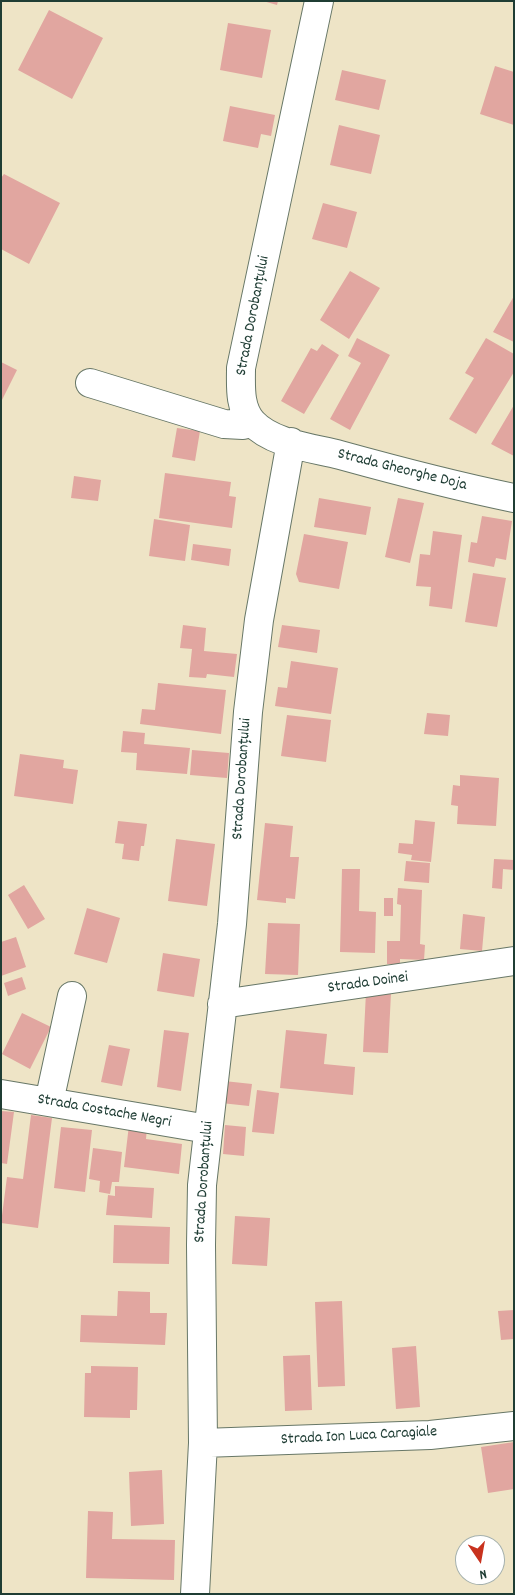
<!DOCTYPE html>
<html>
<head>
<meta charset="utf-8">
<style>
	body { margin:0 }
	#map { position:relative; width:515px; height:1595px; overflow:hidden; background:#eee4c6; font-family:Dekko,sans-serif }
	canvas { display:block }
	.frame { position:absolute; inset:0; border:2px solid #1f3d34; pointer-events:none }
	.north { position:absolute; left:455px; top:1535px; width:50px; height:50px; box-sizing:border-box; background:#fff; border:1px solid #a5b1ae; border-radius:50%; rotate:168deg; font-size:14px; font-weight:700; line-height:20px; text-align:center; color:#1f3d34 }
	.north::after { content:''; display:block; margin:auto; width:18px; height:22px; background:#c8321e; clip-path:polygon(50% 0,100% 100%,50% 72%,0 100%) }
</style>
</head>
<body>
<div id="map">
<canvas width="515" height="1595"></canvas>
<div class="frame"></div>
<div class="north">N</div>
</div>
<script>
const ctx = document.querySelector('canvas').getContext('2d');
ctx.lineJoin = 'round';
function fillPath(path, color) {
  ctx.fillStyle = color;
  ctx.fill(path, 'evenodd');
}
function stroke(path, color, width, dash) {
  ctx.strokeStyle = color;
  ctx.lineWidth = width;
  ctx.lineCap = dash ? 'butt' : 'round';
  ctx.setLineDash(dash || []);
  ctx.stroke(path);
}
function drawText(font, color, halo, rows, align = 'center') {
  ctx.font = font + ' Dekko,sans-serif';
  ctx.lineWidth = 4.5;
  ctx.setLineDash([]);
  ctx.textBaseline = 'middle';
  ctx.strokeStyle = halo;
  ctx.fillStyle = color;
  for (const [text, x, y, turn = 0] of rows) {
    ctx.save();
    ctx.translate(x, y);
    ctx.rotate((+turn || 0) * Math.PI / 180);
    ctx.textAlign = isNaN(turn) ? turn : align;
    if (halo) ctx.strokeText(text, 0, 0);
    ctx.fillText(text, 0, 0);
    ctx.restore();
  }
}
const building = new Path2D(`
	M 263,1 L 278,1 L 277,5 Z
	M 49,10 L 103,38 L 72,99 L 18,70 Z
	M 228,23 L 271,30 L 262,78 L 220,70 Z
	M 495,66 L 514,72 L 514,125 L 480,114 Z
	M 342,70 L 386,80 L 379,110 L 335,100 Z
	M 230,106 L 275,115 L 271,136 L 261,134 L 258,148 L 223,141 Z
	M 339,125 L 380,135 L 371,174 L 330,165 Z
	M 4,174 L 60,203 L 29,264 L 1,249 L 1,178 Z
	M 323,203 L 357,212 L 347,248 L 312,239 Z
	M 350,271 L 380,288 L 349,339 L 320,320 Z
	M 514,296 L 514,342 L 493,332 Z
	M 357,338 L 390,355 L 350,430 L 330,419 L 361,363 L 348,356 Z
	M 486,338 L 514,354 L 514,372 L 476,434 L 449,419 L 474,378 L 465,373 Z
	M 322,344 L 339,355 L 304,414 L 281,401 L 311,348 L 317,351 Z
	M 1,362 L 17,370 L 1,402 Z
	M 514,405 L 514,456 L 491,444 Z
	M 177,428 L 200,431 L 195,461 L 172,457 Z
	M 165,473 L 231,482 L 229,496 L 236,497 L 232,528 L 159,518 Z
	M 74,476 L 101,480 L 98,501 L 71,498 Z
	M 319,498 L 371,507 L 366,535 L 314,527 Z
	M 398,498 L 424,503 L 410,563 L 385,557 Z
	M 482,516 L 512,521 L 506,560 L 496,558 L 494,567 L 468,562 L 471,542 L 477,543 Z
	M 154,519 L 190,525 L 185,561 L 149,556 Z
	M 433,531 L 462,535 L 452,609 L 429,606 L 431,587 L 416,586 L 420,554 L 430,555 Z
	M 304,534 L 348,542 L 339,589 L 299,582 L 296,574 Z
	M 193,544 L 231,549 L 229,566 L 191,560 Z
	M 473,573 L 506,578 L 497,627 L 465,622 Z
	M 183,625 L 206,628 L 204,651 L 237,654 L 234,677 L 207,674 L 206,678 L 189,677 L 192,649 L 180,648 Z
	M 282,625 L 320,630 L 317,653 L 278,647 Z
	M 291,661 L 338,668 L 331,714 L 275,706 L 278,687 L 287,688 Z
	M 158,683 L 226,690 L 221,734 L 140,724 L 142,709 L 155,710 Z
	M 427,713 L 450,715 L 448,736 L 424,734 Z
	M 287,715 L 331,720 L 326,762 L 281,756 Z
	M 123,731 L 145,733 L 144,744 L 190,748 L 187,774 L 136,770 L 137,753 L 121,752 Z
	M 192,750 L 229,753 L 227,778 L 190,775 Z
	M 20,754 L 64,760 L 63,768 L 78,770 L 73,804 L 14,796 Z
	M 460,775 L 499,778 L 496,826 L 457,824 L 458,806 L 451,805 L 453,785 L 460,786 Z
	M 415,820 L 435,822 L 431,862 L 411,860 L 412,855 L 398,853 L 399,843 L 413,844 Z
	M 118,821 L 147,824 L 144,846 L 141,846 L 139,861 L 122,859 L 124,844 L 115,843 Z
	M 265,823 L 293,826 L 290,857 L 299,857 L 295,899 L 286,898 L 286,903 L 257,900 Z
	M 176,839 L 215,844 L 207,906 L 168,901 Z
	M 494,859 L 514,860 L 514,870 L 503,869 L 502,889 L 492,888 Z
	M 406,861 L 430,863 L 429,883 L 404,881 Z
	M 342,869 L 360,869 L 359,911 L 376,912 L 375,953 L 340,952 Z
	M 24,885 L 45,919 L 28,929 L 8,895 Z
	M 398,888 L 422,890 L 420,944 L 425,945 L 424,960 L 400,959 L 400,964 L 387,964 L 387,941 L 400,941 L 401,905 L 397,904 Z
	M 384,898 L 393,898 L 393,916 L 384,916 Z
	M 87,908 L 120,918 L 107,963 L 74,954 Z
	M 463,914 L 485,917 L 482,951 L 460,949 Z
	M 268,923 L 300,924 L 298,975 L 265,974 Z
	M 16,937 L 26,967 L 1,976 L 1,942 Z
	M 163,953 L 200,959 L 194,997 L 157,991 Z
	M 22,977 L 26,989 L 8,996 L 4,983 Z
	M 366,992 L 391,993 L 388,1053 L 363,1052 Z
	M 22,1013 L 51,1027 L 30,1069 L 2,1054 Z
	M 164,1030 L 189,1033 L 181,1091 L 157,1087 Z
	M 286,1030 L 327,1034 L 324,1064 L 355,1067 L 353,1095 L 280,1088 Z
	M 109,1045 L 130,1049 L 122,1086 L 101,1082 Z
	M 224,1081 L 252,1084 L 249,1106 L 221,1103 Z
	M 257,1090 L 279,1093 L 274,1134 L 252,1132 Z
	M 1,1111 L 14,1112 L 7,1164 L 1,1163 Z
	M 31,1115 L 52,1118 L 38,1228 L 1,1223 L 7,1177 L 23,1179 Z
	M 129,1125 L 147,1127 L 146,1139 L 182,1144 L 179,1174 L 124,1167 Z
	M 225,1125 L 246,1127 L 244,1156 L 223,1154 Z
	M 61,1127 L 92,1130 L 85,1192 L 54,1188 Z
	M 93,1148 L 122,1152 L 119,1182 L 112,1182 L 110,1194 L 99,1192 L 100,1181 L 89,1179 Z
	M 115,1186 L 154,1188 L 152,1218 L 106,1215 L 108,1195 L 115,1196 Z
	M 235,1216 L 270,1218 L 267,1266 L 232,1264 Z
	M 114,1225 L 170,1227 L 169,1264 L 113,1263 Z
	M 118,1291 L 150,1292 L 150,1313 L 167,1313 L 165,1345 L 80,1342 L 81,1315 L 117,1316 Z
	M 342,1301 L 345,1386 L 318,1387 L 315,1302 Z
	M 514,1310 L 514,1339 L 501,1340 L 498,1311 Z
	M 416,1346 L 420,1407 L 396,1409 L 392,1348 Z
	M 310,1355 L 312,1410 L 285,1411 L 283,1356 Z
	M 91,1366 L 138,1367 L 137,1410 L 130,1410 L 130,1418 L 84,1417 L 85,1373 L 91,1373 Z
	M 514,1442 L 514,1489 L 488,1493 L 481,1447 Z
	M 162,1470 L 164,1524 L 131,1526 L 129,1472 Z
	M 88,1511 L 113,1512 L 112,1539 L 175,1540 L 174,1580 L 86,1578 Z`);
const minor = new Path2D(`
	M 319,1 L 241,368 C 241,386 239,407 252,422 C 272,444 313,448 340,455 C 398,471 455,486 514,498
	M 90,383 L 224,424 L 243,425 L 252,422
	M 222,1004 L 514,961
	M 1,1094 L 208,1129
	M 49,1102 L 72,996
	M 203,1443 L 430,1435 L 514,1426
	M 195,1594 L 203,1443 L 201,1245 L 202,1185 L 232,924 L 248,712 L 259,620 L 291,442`);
const streetNames = [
	["Strada Dorobanțului",254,316,-79],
	["Strada Gheorghe Doja",402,471,14],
	["Strada Dorobanțului",243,779,-86],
	["Strada Doinei",368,984,-8],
	["Strada Costache Negri",104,1112,10],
	["Strada Dorobanțului",205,1182,-86],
	["Strada Ion Luca Caragiale",359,1437,-3]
];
fillPath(building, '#e1a6a0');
stroke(minor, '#677767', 30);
stroke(minor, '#fff', 28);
drawText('16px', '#1f3d34', '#fff', streetNames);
</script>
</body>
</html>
